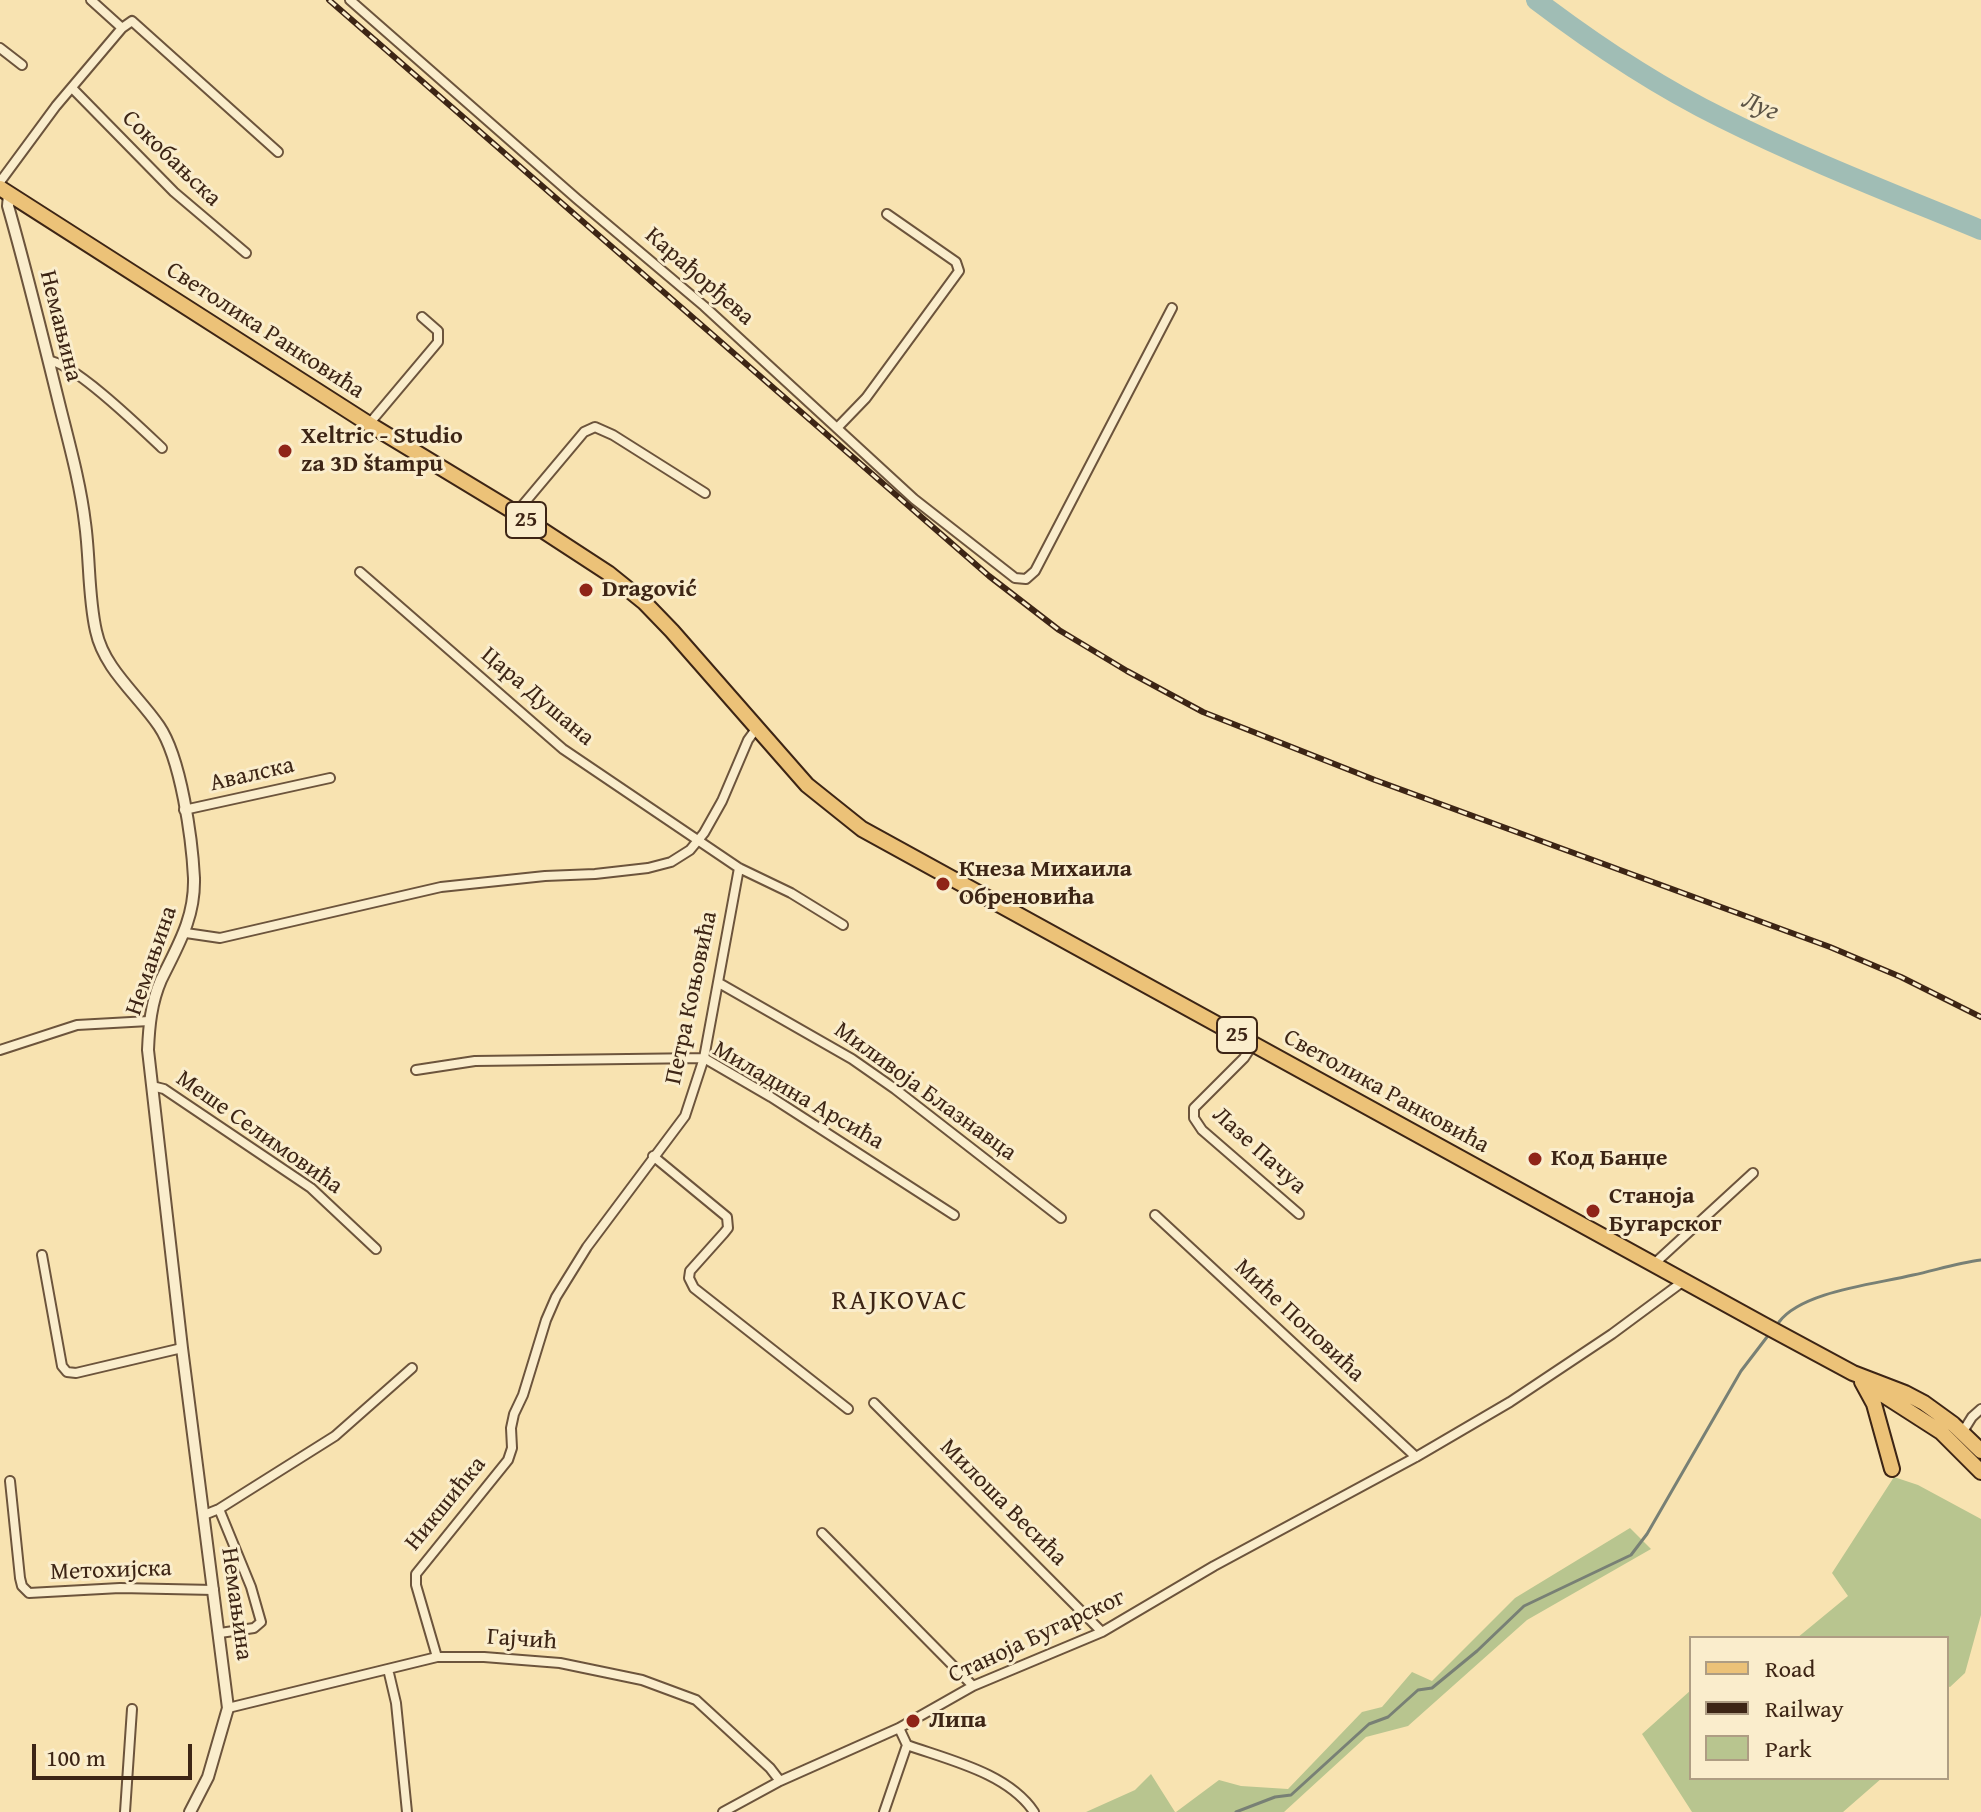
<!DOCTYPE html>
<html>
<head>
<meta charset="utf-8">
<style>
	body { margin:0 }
	#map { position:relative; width:1981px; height:1812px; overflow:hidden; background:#f8e3b1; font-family:"Gentium Book Plus",serif }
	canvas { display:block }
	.legend { position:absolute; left:1689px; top:1636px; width:260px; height:144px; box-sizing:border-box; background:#faedcc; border:2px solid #ae9d83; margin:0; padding:10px 14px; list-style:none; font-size:24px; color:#3d2515 }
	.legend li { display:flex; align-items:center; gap:16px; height:40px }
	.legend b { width:40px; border:2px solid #ae9d83 }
	.scale { position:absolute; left:32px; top:1744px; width:160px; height:36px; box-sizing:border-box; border:4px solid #3d2515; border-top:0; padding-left:10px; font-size:24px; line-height:28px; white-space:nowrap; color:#3d2515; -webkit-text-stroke:6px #faedcc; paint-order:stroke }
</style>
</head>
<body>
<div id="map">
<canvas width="1981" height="1812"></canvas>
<ul class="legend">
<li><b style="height:10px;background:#ecc278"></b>Road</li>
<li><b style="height:10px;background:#3d2515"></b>Railway</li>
<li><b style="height:22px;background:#b8c58f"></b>Park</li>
</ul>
<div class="scale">100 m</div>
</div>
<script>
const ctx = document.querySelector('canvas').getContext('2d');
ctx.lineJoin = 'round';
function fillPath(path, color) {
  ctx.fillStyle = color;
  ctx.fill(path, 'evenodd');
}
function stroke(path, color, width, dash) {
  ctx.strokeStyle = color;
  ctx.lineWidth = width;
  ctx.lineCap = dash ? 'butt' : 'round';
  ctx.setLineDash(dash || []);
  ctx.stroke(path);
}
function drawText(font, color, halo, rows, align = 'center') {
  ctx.font = font + ' "Gentium Book Plus",serif';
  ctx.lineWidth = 6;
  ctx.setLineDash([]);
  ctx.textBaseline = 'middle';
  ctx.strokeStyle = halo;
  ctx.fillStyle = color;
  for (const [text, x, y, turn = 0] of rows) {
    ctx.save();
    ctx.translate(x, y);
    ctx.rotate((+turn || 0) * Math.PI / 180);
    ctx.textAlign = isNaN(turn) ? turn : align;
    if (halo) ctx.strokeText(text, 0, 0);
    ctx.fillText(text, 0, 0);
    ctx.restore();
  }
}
const green = new Path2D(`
	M 1894,1477 L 1918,1485 L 1981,1519 L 1981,1615 L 1965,1673 L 1950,1687 L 1947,1686 L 1947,1638 L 1797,1638 L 1848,1596 L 1832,1573 Z
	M 1630,1528 L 1651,1549 L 1527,1620 L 1408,1726 L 1366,1737 L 1284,1812 L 1176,1812 L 1219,1780 L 1241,1786 L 1288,1789 L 1362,1712 L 1382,1707 L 1412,1672 L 1432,1681 L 1515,1598 Z
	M 1691,1690 L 1691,1778 L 1882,1778 L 1843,1812 L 1692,1812 L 1642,1734 Z
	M 1151,1774 L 1175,1812 L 1086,1812 L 1135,1790 Z`);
const stream = new Path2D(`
	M 1779,1322 C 1802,1291 1877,1284 1913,1275 C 1936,1270 1958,1263 1981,1260
	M 1236,1812 L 1275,1797 L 1291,1795 L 1369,1724 L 1388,1717 L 1418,1690 L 1432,1688 L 1477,1651 L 1524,1606 L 1631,1555 L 1647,1534 L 1741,1371 L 1767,1337`);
const river = new Path2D(`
	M 1536,0 C 1594,44 1657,86 1722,118 C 1806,160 1894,194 1981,230`);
const minor = new Path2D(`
	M 91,0 L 122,28
	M 350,0 L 577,199 L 704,306 L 914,499 L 1015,578 L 1026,579 L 1035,571 L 1172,308
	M 0,48 L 22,65
	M 73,89 L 174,192 L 246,253
	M 0,182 L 56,106 L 122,28 L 132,21 L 278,152
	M 49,361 C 72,361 143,430 162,448
	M 369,424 L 438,342 L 438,331 L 422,317
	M 838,427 L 866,398 L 959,271 L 956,262 L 887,214
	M 516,513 L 584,432 L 595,427 L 613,435 L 705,493
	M 360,572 L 563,749 L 739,868 L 791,893 L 843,925
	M 184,810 L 330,778
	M 186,933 L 220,938 L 441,887 L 545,876 L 595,874 L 648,868 L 671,862 L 690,850 L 704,833 L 722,801 L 748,740 L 756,729
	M 719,983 L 852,1059 L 895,1089 L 1061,1218
	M 1253,1044 L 1244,1058 L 1194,1108 L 1194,1118 L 1202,1130 L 1299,1214
	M 0,1050 L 77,1025 L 149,1021
	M 416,1070 L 475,1061 L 704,1058 L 771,1097 L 954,1215
	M 152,1086 L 164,1089 L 311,1188 L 376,1249
	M 653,1156 L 727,1217 L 728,1228 L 724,1233 L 690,1271 L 689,1278 L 694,1288 L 848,1409
	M 1155,1215 L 1416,1457
	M 42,1255 L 62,1366 L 67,1372 L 76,1373 L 182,1348
	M 1655,1263 L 1753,1173
	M 874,1403 L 1102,1632
	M 1962,1433 L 1972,1417 L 1981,1409
	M 10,1481 L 20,1578 L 22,1586 L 29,1593 L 120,1588 L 214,1590
	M 219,1509 L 251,1587 L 261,1622 L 254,1628 L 220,1633
	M 204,1515 L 219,1509 L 335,1436 L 412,1368
	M 822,1533 L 973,1686
	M 437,1657 L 416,1585 L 416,1574 L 508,1460 L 512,1448 L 511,1428 L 514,1414 L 523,1395 L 546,1320 L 556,1297 L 587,1247 L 685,1116 L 704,1058 L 739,868
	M 388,1669 L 396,1703 L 407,1812
	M 228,1708 L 437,1657 L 484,1657 L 560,1663 L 642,1680 L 696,1700 L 770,1768 L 780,1781
	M 907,1745 C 949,1760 1008,1773 1034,1812
	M 125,1812 L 132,1709
	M 723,1812 L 780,1781 L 899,1728 L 973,1686 L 1102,1632 L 1214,1566 L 1416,1457 L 1510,1402 L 1612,1334 L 1685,1280
	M 884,1812 L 907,1745 L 899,1728`);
const tertiary = new Path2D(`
	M 9,194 L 8,206 C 26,269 42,334 58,399 C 68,440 80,481 85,523 C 90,558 88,596 96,631 C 104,669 138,695 159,726 C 181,758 192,839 194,878 C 195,918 178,945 161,980 C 151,1003 149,1026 148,1050 L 182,1348 L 228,1708 L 208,1777 L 190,1812`);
const primary = new Path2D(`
	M 0,188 L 369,424 L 516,513 L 608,573 L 644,602 L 672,631 L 807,785 L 862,829 L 1764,1325 L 1853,1373 L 1905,1393 L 1924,1403 L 1953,1424 L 1981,1451
	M 1862,1382 L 1874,1404 L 1892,1469
	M 1871,1387 L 1941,1432 L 1981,1472`);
const rail = new Path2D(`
	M 329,0 L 989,576 L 1059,630 L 1127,671 L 1203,712 L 1375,780 L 1830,947 L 1901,977 L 1981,1017`);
const markers = [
	[285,451,8,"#8f2418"],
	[586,590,8,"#8f2418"],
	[943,884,8,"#8f2418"],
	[1535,1159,8,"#8f2418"],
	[1593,1211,8,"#8f2418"],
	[913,1721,8,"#8f2418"]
];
const shields = [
	[526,520,40],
	[1237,1035,40]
];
const shieldNames = [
	["25",526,520],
	["25",1237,1035]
];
const streetNames = [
	["Сокобањска",171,159,44],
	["Карађорђева",699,277,41],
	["Немањина",60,326,76],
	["Светолика Ранковића",265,331,33],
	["Цара Душана",537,697,40],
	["Авалска",252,775,-13],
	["Немањина",152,961,-71],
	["Петра Коњовића",692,998,-78],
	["Миливоја Блазнавца",925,1092,36],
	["Светолика Ранковића",1386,1092,29],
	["Миладина Арсића",798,1096,30],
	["Меше Селимовића",259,1133,35],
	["Лазе Пачуа",1259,1151,42],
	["Миће Поповића",1299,1321,43],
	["Милоша Весића",1003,1503,45],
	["Никшићка",446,1504,-51],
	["Метохијска",111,1571,-2],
	["Немањина",236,1604,82],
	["Станоја Бугарског",1037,1637,-25],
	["Гајчић",522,1640,4]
];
const poiNames = [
	["Xeltric - Studio",301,437],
	["za 3D štampu",301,465],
	["Dragović",602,590],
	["Кнеза Михаила",959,870],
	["Обреновића",959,898],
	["Код Банџе",1551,1159],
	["Станоја",1609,1197],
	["Бугарског",1609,1225],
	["Липа",929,1721]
];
const waterNames = [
	["Луг",1760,107,23]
];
const quarterNames = [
	["RAJKOVAC",900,1302]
];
fillPath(green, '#b8c58f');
stroke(stream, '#788075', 3);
stroke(river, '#a0bdb5', 20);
stroke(minor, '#6c543c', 12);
stroke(tertiary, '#6c543c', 14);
stroke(primary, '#3d2515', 18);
stroke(minor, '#faedcc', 8);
stroke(tertiary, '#faedcc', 10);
stroke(primary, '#ecc278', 14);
stroke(rail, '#3d2515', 6);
stroke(rail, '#faedcc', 3, [9]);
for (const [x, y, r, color] of markers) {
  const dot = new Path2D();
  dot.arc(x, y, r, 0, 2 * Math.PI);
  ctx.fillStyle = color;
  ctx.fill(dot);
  stroke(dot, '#faedcc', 3);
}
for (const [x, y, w] of shields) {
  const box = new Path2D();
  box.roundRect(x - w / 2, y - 18, w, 36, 6);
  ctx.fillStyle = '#faedcc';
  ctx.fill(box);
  stroke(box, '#3d2515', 2);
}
drawText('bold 22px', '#3d2515', null, shieldNames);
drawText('24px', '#3d2515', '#faedcc', streetNames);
drawText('bold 24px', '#3d2515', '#faedcc', poiNames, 'left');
drawText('italic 26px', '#5b5345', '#faedcc', waterNames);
ctx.letterSpacing = '2px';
drawText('28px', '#3d2515', '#faedcc', quarterNames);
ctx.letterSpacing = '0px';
</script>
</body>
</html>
